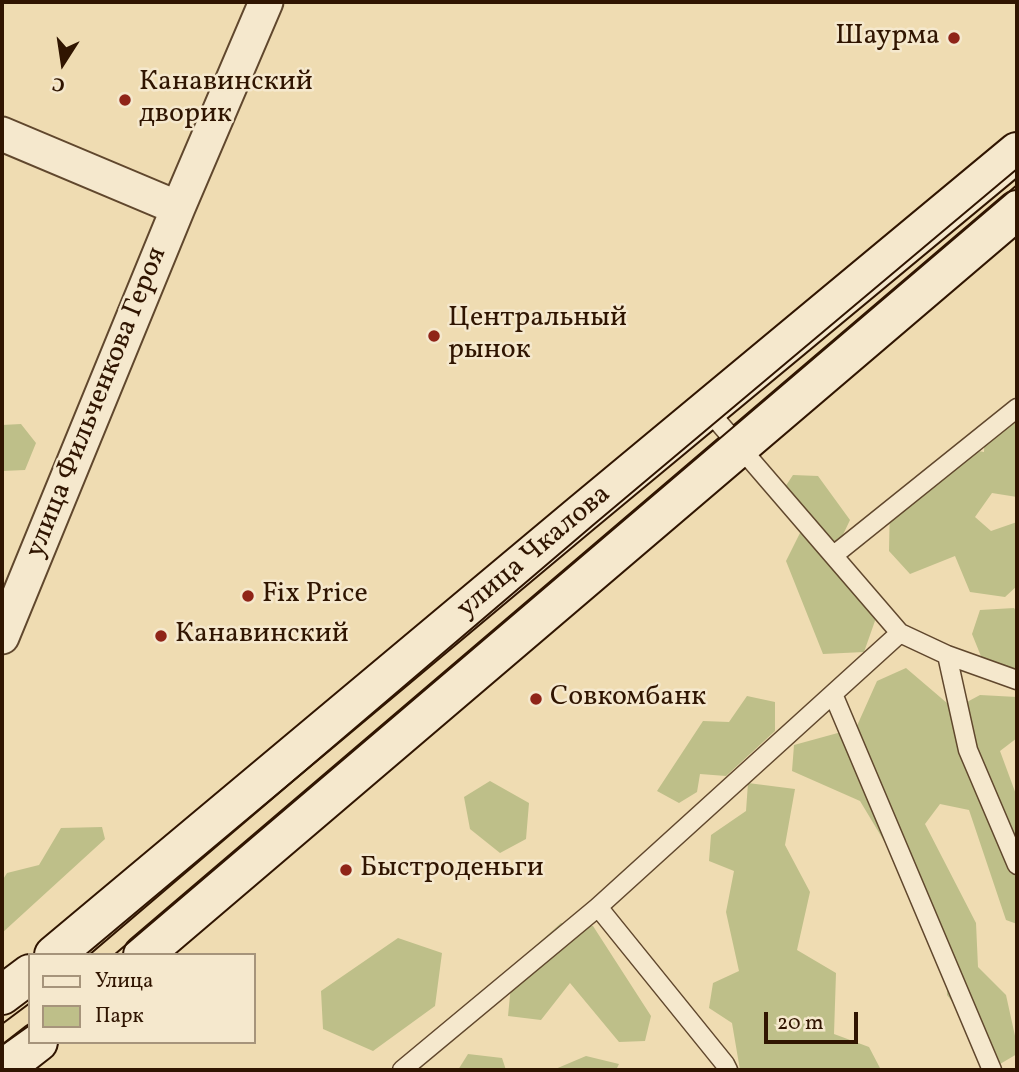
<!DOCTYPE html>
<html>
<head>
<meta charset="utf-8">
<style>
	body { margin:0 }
	#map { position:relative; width:1019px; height:1072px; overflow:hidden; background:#efdcb2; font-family:Vollkorn,serif }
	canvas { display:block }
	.frame { position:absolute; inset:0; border:4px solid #301501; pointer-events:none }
	.legend { position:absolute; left:28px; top:953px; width:228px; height:91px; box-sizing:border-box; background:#f5e8cd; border:2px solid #a6947b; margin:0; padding:9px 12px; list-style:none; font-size:21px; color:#301501 }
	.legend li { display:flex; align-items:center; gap:14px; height:35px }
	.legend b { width:35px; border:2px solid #a6947b }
	.north { position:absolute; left:28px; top:28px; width:70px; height:70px; -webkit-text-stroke:5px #f5e8cd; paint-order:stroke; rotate:192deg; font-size:19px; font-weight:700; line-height:28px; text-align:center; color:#301501 }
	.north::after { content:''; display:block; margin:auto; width:24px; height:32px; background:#301501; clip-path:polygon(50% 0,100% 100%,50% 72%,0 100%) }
	.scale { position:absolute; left:764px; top:1012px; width:94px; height:32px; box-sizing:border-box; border:4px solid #301501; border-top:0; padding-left:9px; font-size:21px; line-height:24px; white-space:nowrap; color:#301501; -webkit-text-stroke:5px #f5e8cd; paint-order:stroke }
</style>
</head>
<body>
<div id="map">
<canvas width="1019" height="1072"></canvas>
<div class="frame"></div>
<ul class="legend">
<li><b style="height:9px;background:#f5e8cd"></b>Улица</li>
<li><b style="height:19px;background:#bebf89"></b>Парк</li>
</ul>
<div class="north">С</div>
<div class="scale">20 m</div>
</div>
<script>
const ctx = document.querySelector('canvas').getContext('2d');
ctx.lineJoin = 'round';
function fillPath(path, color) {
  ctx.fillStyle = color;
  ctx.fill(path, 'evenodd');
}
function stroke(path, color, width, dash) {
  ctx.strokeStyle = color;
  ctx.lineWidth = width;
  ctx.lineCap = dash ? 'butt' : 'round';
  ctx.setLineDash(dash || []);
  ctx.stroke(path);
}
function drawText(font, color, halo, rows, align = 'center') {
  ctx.font = font + ' Vollkorn,serif';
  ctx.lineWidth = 5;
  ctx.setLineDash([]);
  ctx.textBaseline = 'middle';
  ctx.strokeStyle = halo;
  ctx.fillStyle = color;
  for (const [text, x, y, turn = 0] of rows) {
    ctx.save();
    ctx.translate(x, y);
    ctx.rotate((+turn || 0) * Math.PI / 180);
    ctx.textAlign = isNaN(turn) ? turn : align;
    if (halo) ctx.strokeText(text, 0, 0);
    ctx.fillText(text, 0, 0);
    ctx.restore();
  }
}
const green = new Path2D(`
	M 1001,410 L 1017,413 L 1017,497 L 992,493 L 975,517 L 991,531 L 1017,522 L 1017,586 L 1005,597 L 970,592 L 955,556 L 910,574 L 889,551 L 890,500 L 955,447 L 984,452 L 985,421 Z
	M 21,424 L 36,443 L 25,470 L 2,471 L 2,425 Z
	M 793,475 L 818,476 L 850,520 L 831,560 L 876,618 L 864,652 L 823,654 L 786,561 L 808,517 L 783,490 Z
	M 1014,608 L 1017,612 L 1017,679 L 991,681 L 972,634 L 980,610 Z
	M 906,668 L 954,709 L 980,695 L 1017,697 L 1017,738 L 1000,751 L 1017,797 L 1017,924 L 1006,920 L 969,810 L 940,804 L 925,824 L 976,923 L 978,967 L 1006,995 L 1017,1045 L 1017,1054 L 1000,1064 L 947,995 L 946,944 L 860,801 L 792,771 L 794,745 L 856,728 L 877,681 Z
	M 747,696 L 775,702 L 775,731 L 726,776 L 700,774 L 697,792 L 679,803 L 657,791 L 703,721 L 729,722 Z
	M 490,781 L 529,803 L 526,839 L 500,853 L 470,829 L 464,797 Z
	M 748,783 L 795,789 L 785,845 L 810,892 L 797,950 L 836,973 L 834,1034 L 869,1047 L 881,1070 L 740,1070 L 732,1023 L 709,1008 L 713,983 L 739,971 L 726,912 L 734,871 L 709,861 L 711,835 L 746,811 Z
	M 102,827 L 105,839 L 2,933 L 2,881 L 7,873 L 39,865 L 61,828 Z
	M 561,923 L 593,926 L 651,1016 L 645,1041 L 619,1042 L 570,983 L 541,1020 L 508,1016 L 511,985 L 536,970 L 532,949 Z
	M 398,938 L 442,953 L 435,1006 L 373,1051 L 323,1029 L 321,991 Z
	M 468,1054 L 502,1058 L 506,1070 L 458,1070 Z
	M 586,1056 L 619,1064 L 616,1070 L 553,1070 Z`);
const lane = new Path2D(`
	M 707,409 L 900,633
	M 834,555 L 1017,408
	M 947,655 L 968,750 L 1017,865
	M 833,694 L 992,1070
	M 598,907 L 900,633 L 947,655 L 1017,680
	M 402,1070 L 598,907 L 725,1064 L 728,1070`);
const street = new Path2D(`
	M 2,134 L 178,208
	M 2,637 L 178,208 L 266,2`);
const secondary = new Path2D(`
	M 54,955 L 581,514 L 1017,152
	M 143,955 L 1017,210
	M 2,995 L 30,974
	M 2,1070 L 38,1042`);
const tram = new Path2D(`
	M 89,955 L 592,526 L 1017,169
	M 114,955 L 1017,185
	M 2,1024 L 30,1003
	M 2,1045 L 30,1025`);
const markers = [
	[954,38,7,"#8f2418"],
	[125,100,7,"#8f2418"],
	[434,336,7,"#8f2418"],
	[248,596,7,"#8f2418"],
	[161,636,7,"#8f2418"],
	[536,699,7,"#8f2418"],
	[346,870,7,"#8f2418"]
];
const poiNames = [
	["Шаурма",940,38,"right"],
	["Канавинский",139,84],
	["дворик",139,116],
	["Центральный",448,320],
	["рынок",448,352],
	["Fix Price",262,596],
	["Канавинский",175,636],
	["Совкомбанк",550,699],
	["Быстроденьги",360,870]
];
const streetNames = [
	["улица Фильченкова Героя",98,403,-68],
	["улица Чкалова",535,553,-40]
];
fillPath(green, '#bebf89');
stroke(lane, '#60472d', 21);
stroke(street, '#60472d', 37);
stroke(secondary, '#301501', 42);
stroke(lane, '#f5e8cd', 18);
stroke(street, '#f5e8cd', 33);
stroke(secondary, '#f5e8cd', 38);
stroke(tram, '#301501', 2);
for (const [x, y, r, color] of markers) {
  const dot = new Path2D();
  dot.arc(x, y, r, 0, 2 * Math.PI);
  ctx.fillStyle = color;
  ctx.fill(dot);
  stroke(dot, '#f5e8cd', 2.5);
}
drawText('28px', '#301501', '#f5e8cd', poiNames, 'left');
drawText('28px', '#301501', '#f5e8cd', streetNames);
</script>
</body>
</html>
